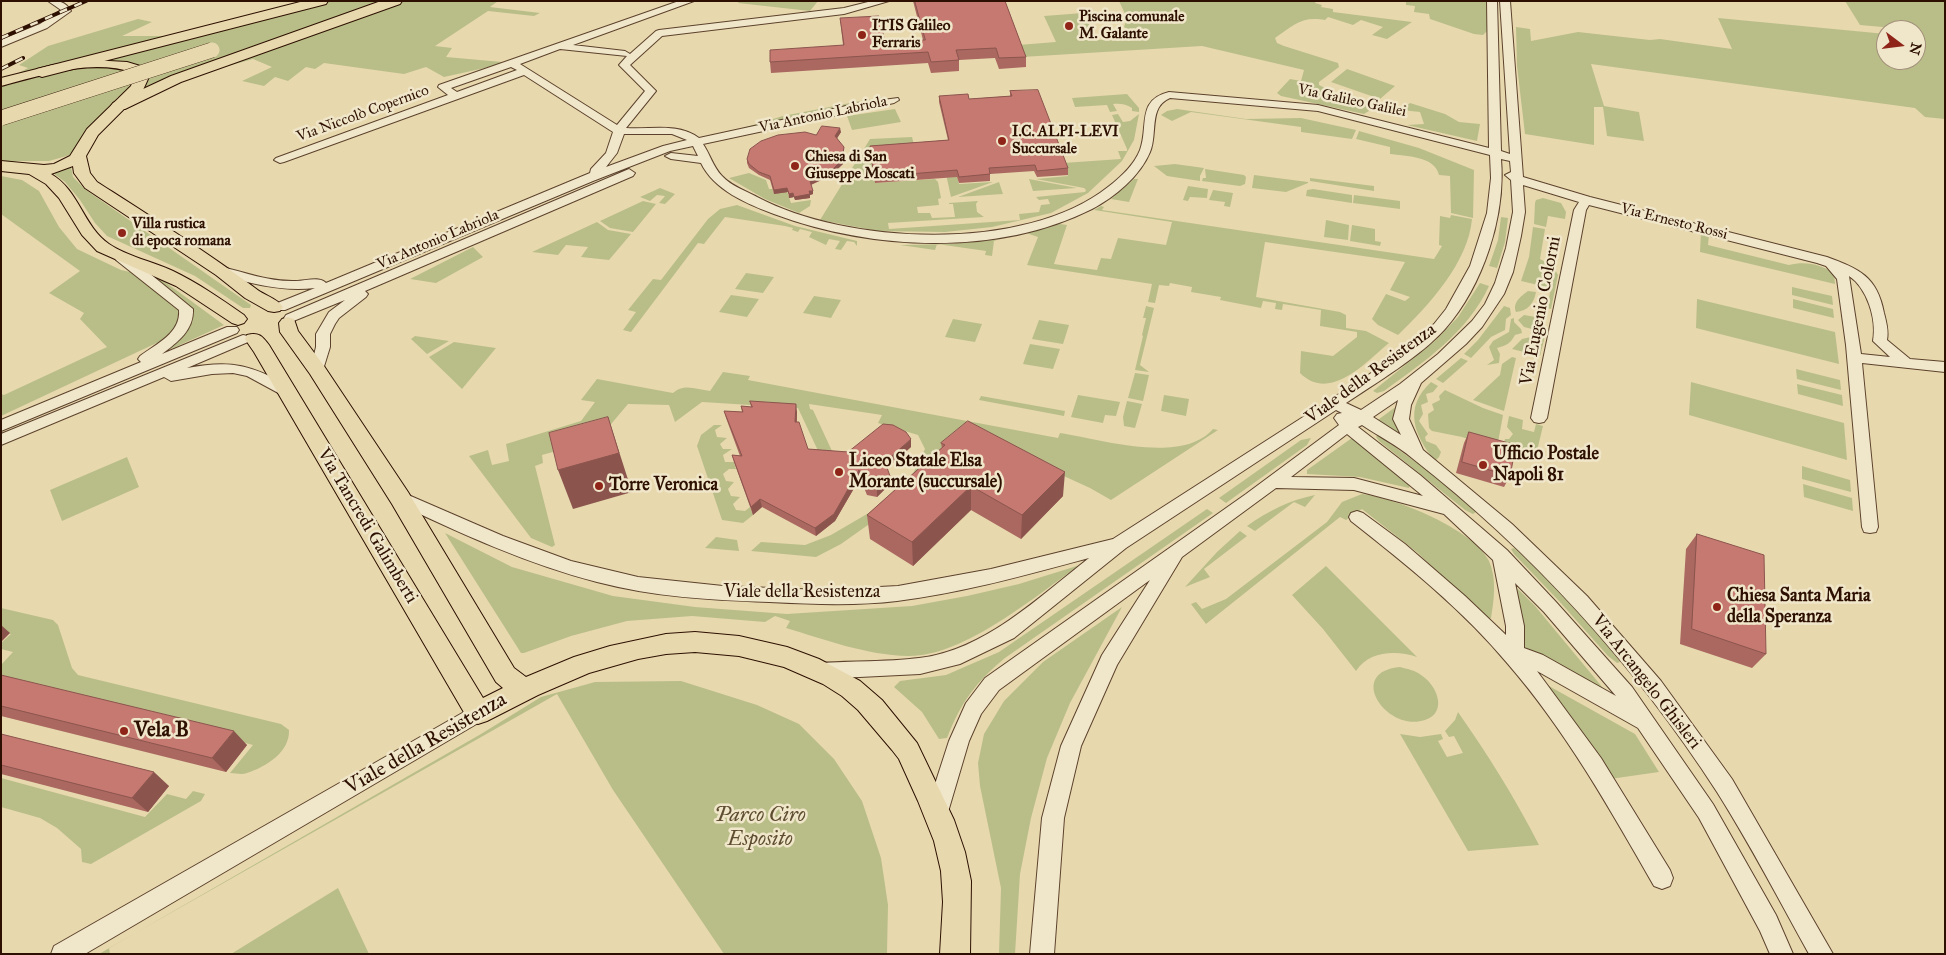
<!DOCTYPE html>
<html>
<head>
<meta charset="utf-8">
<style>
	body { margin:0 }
	#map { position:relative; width:1946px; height:955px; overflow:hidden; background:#e8d8ae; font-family:"IM FELL Great Primer",serif }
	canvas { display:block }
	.frame { position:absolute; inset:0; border:2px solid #2d1001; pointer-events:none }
	.north { position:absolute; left:1876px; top:20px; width:50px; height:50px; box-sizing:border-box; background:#f0e6ca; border:1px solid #a2907a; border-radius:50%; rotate:105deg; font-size:14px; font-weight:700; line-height:20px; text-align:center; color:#2d1001 }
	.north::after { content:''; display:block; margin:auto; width:18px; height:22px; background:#8f2418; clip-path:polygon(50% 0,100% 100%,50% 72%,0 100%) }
</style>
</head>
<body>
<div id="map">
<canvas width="1946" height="955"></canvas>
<div class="frame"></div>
<div class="north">N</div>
</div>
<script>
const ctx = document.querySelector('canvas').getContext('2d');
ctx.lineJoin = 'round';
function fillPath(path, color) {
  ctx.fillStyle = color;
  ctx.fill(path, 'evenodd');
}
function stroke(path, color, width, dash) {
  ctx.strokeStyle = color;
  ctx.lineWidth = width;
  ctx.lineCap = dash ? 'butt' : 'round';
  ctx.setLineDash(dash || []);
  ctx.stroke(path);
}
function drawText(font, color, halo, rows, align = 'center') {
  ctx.font = font + ' "IM FELL Great Primer",serif';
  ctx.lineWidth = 5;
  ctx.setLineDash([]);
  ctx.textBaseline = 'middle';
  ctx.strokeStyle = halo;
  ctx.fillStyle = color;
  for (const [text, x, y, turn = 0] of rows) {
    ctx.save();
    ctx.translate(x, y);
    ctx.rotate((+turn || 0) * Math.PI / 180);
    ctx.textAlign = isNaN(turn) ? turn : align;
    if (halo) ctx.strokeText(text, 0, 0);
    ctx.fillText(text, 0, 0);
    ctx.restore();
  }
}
const green = new Path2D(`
	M 313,1 L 498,1 L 490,7 L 540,13 L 534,16 L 488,11 L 435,46 L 452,48 L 446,57 L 502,62 L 503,64 L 444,77 L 426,67 L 404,74 L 324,63 L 315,69 L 306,67 L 288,81 L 275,77 L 264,86 L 242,81 L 272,67 L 253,59 L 118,97 L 70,155 L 49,161 L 1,161 L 1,82 L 28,68 L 19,65 L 48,46 L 138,19 L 152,22 L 122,36 L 169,36 Z
	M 739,1 L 818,1 L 810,11 L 738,3 Z
	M 1119,1 L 1316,1 L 1315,3 L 1322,5 L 1321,7 L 1333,9 L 1333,12 L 1412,22 L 1387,39 L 1372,35 L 1383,27 L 1361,20 L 1353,25 L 1328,17 L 1325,20 C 1301,16 1294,25 1275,38 L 1277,43 L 1284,46 L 1338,63 L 1339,67 L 1319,82 L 1319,85 L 1325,88 L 1321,91 L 1372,107 L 1369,111 L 1364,114 L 1281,96 L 1277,93 L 1290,79 L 1301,81 L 1304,70 L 1202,46 L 1022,57 L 1018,45 L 1056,42 L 1044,16 L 1083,13 L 1097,40 L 1141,37 L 1124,27 L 1127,18 Z
	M 1406,1 L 1487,1 L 1488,30 L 1483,35 L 1474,34 L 1430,19 L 1429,14 L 1414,12 L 1415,6 L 1406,5 Z
	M 1845,1 L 1945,1 L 1945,119 L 1925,117 L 1915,108 L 1591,64 L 1604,106 L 1639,112 L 1644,141 L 1607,136 L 1603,107 L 1594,107 L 1594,145 L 1525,134 L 1517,66 L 1516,27 L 1530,29 L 1531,41 L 1578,32 L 1650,40 L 1660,39 L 1732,49 L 1718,18 L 1886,34 L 1886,60 L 1916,60 L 1916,30 L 1860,25 Z
	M 1347,69 L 1395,86 L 1380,99 L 1331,82 Z
	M 1127,94 L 1139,108 L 1139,112 L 1132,111 L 1132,108 C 1127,104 1119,103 1113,104 L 1117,111 L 1110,112 L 1107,105 L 1075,107 L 1072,98 Z
	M 881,97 L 885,99 L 816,112 L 733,131 L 783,116 Z
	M 1410,103 L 1445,114 L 1459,122 L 1480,124 L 1477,141 L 1407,125 L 1424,124 L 1420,112 L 1401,110 Z
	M 895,109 L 901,122 L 852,130 L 847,116 Z
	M 1177,109 L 1246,119 L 1301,118 L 1356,130 L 1352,139 L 1301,132 L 1301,127 L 1191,112 L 1172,121 L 1161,115 L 1167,111 Z
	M 1118,114 L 1123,122 L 1130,121 L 1139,114 L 1134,140 L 1122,161 L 1088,193 L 1051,213 L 992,227 L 945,232 L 878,231 L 820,220 L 870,139 L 912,137 L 915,149 L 875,183 L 935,179 L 938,182 L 941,198 L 938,199 L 939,205 L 917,207 L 918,213 L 930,213 L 932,218 L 955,217 L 953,204 L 949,204 L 949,203 L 978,201 L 976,204 L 977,212 L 984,217 L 888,223 L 889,229 L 1020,220 L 1019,214 L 1039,212 L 1041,205 L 1050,204 L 1048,199 L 1039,200 L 1036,197 L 1085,192 L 1086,190 L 1084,188 L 1036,179 L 1068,176 L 1063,163 L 1121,159 L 1118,151 L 1127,151 L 1127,149 L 1112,115 Z
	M 1359,131 L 1419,148 L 1474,170 L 1473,218 L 1451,213 L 1450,176 L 1439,175 C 1435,156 1405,156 1390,154 L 1390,147 L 1356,139 Z
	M 940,147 L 955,167 L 959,184 L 993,182 L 951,197 Z
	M 1175,164 L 1204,168 L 1200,176 L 1200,181 L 1167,176 L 1154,166 Z
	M 71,167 L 73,177 L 86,190 L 251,305 L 250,308 L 243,308 L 195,276 L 107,236 L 95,223 L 80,200 L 65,182 L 53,173 Z
	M 1205,169 L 1244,175 L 1246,177 L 1245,184 L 1240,186 L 1202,181 L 1203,178 L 1206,178 Z
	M 749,173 L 766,180 L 769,189 L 773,189 L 775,194 L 787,191 L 791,203 L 811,200 L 810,206 L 799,213 L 765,199 L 729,178 Z
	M 1254,175 L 1308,182 L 1308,183 L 1286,192 L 1252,188 Z
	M 1,176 L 22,180 L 39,191 L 59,227 L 77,249 L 121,270 L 161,279 L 224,325 L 171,349 L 163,340 L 1,416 L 1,394 L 4,395 L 107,347 L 80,319 L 84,313 L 49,293 L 80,271 L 1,214 Z
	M 1310,178 L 1374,186 L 1374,191 L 1310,181 Z
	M 1029,179 L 1077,188 L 1033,191 Z
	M 1134,179 L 1138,179 L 1129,202 L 1111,199 Z
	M 999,182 L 1003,194 L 958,197 Z
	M 1188,186 L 1208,189 L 1207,198 L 1190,197 L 1188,201 L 1183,200 Z
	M 660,188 L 675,194 L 665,204 L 659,203 L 665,196 L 657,195 L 650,201 L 640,197 Z
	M 1313,189 L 1352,195 L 1352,203 L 1306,196 L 1307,190 Z
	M 1213,190 L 1233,193 L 1230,207 L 1224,206 L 1225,202 L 1209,200 Z
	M 1354,195 L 1400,201 L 1400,209 L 1353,203 Z
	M 1543,198 L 1561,203 L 1566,212 L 1565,219 L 1548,216 L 1546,227 L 1534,224 L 1535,203 L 1536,200 Z
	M 643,201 L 656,204 L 633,232 L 610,228 L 600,221 Z
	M 737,205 L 795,226 L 857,241 L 857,246 L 854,242 L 847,241 L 841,250 L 835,249 L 840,241 L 829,239 L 826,245 L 809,237 L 812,232 L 800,229 L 798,232 L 792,230 L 793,228 L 785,226 L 725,217 L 704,244 L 698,243 L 631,332 L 623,330 L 636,312 L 628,310 L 653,279 L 661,280 L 708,219 L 720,209 Z
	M 1101,206 L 1104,207 L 1102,210 L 1434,259 L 1442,246 L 1439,245 L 1440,216 L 1450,218 L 1451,215 L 1472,219 C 1468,263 1429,305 1398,335 L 1378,325 L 1372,319 L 1386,294 L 1405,301 L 1410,297 L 1390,290 L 1405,262 L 1265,242 L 1256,297 L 1340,312 L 1346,315 L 1346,328 L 1366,331 L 1389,343 C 1366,362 1330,403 1300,373 L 1301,351 L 1333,356 L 1357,337 L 1357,332 L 1320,326 L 1321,310 L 1283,304 L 1282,310 L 1275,309 L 1276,303 L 1263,301 L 1261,308 L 1220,300 L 1221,297 L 1191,292 L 1192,287 L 1170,283 L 1169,286 L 1159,285 L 1155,303 L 1148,302 L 1152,284 L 1027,265 L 1038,237 L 1026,233 L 1060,224 L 1067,225 L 1054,264 L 1097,270 L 1101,258 L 1111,259 L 1118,238 L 1166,245 L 1172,222 L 1094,210 Z
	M 1501,217 L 1508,218 L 1505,242 L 1497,268 L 1489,266 L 1498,240 Z
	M 1326,220 L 1349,225 L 1348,240 L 1324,237 Z
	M 597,222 L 608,230 L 631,234 L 609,260 L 581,257 L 588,247 L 566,245 L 558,255 L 532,252 Z
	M 1352,225 L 1375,229 L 1375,241 L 1381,242 L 1380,246 L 1350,241 Z
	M 1533,227 L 1545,229 L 1540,259 L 1553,266 L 1558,275 L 1551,309 L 1547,308 L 1551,288 L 1521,281 L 1529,257 Z
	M 1701,232 L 1709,234 L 1708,245 L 1789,265 C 1805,261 1822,264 1834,274 L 1835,284 L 1700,252 Z
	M 1000,239 L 994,241 L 992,256 L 985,255 L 986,251 L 937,244 L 935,250 L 900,245 L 952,244 Z
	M 473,247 L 483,257 L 436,283 L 410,279 Z
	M 746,273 L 774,277 L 763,293 L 735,289 Z
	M 1480,283 L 1489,286 C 1468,332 1424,362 1384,391 L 1377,393 L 1373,391 L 1435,341 L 1458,317 Z
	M 1792,287 L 1832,296 L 1833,305 L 1792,295 Z
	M 1528,291 L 1536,292 C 1534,303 1528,311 1516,312 C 1512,303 1521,296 1528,291 Z
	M 731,295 L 759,299 L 747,317 L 719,312 Z
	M 814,296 L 841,300 L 831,318 L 803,313 Z
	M 1697,299 L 1835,332 L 1839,364 L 1696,328 Z
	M 1793,299 L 1833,309 L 1834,318 L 1793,308 Z
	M 1146,306 L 1154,308 L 1140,365 L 1149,372 L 1135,370 L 1143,336 L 1142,335 L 1146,318 L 1143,318 Z
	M 1504,306 L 1510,308 L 1511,315 L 1506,319 L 1505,330 L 1491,337 L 1471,358 L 1464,354 L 1478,340 Z
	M 1524,315 L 1536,317 L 1542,322 L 1543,326 L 1536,330 L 1524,327 L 1518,320 Z
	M 1514,318 L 1514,322 L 1521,329 L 1522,333 L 1515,335 C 1510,344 1507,345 1497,348 L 1500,354 L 1499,363 L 1487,365 L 1494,360 L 1489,347 L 1493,341 L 1509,332 L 1511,319 Z
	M 953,319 L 982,324 L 975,342 L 945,337 Z
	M 1039,320 L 1069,325 L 1063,344 L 1032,339 Z
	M 1539,335 L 1545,336 L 1540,356 L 1512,349 L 1522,339 Z
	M 415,336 L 449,341 L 427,354 L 411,339 Z
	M 454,342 L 496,348 L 462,389 L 429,357 Z
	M 1030,344 L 1060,349 L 1053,369 L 1023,364 Z
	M 1512,357 L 1516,358 L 1504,411 L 1473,400 L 1500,375 L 1502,364 Z
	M 1461,358 L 1468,361 L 1443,383 L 1436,379 Z
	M 1796,369 L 1840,380 L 1841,390 L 1797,379 Z
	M 723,372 L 750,376 L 748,380 L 1058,438 L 1060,433 C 1100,439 1182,465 1213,429 L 1218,430 L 1111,500 L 1090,488 L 1007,450 L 916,491 L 841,544 L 816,557 L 751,551 L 761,542 L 805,545 L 831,535 L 896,497 L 907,486 L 925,449 L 918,435 L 878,423 L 882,415 L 809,404 L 810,409 L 813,410 L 832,451 L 830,456 L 820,455 L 798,408 L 702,402 L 675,422 L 669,405 L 628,404 L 601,436 L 578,445 L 542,455 L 543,463 L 535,466 L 555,545 L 552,547 L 531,538 L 469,456 L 488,450 L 492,465 L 509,461 L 506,444 L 581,421 L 595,402 L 581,400 L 597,379 L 673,393 C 683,383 697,389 710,391 Z
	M 1135,373 L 1149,375 L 1143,401 L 1128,398 Z
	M 1431,382 L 1438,386 L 1433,392 L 1426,394 L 1428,402 L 1421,405 L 1423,414 L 1419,421 L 1428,434 L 1425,437 L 1426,441 L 1436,445 L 1441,452 L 1439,457 L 1435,461 C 1414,435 1403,408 1431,382 Z
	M 1691,382 L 1844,423 L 1847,460 L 1689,415 Z
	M 1797,384 L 1842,395 L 1843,406 L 1798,394 Z
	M 1445,390 L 1483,408 L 1503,415 L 1497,448 L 1462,437 L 1432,431 L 1429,428 L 1428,414 L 1434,410 L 1432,404 L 1440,400 L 1439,396 Z
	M 1078,395 L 1120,402 L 1116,416 L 1105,415 L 1103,423 L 1071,417 Z
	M 1164,395 L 1189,399 L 1186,416 L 1161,411 Z
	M 981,396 L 1065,411 L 1064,416 L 979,400 Z
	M 1127,401 L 1142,404 L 1135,428 L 1124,426 L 1123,417 Z
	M 1397,406 L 1403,436 L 1375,422 Z
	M 1509,416 L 1523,420 L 1522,429 L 1534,432 L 1536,424 L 1543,426 L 1535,459 L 1502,450 L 1505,439 L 1509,439 L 1513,434 L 1507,427 Z
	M 714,425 L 722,425 L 715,430 L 717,437 L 727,438 L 720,444 L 723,449 L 732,449 L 723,455 L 725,462 L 734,462 L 736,469 L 729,469 L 723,474 L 726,481 L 734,482 L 728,489 L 731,496 L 740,497 L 733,504 L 736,510 L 745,511 L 750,507 L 753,515 L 743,523 L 722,520 L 697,446 L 701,435 Z
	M 1378,435 L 1431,473 L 1476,512 L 1473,514 L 1465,510 L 1379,441 L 1376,437 Z
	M 1311,438 L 1307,445 L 1226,503 L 1219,498 L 1301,440 Z
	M 1352,438 L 1410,485 L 1409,488 L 1360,477 L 1307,474 L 1307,470 Z
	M 127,457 L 139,487 L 62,521 L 50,490 Z
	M 1802,466 L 1850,480 L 1851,492 L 1802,479 Z
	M 1803,484 L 1852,498 L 1853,511 L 1804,497 Z
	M 1362,494 C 1396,498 1473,529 1489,561 C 1497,579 1494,600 1491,618 L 1486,621 L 1418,553 L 1362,509 L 1346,520 L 1340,517 L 1206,624 L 1191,604 L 1196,602 L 1202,609 L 1226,599 L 1327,522 L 1342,502 Z
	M 1315,495 L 1305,507 L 1294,502 L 1255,531 L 1247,526 C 1268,511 1290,500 1315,495 Z
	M 1207,509 L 1213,513 L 1005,658 C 976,682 961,702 947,738 L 939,739 L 922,712 L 894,687 L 900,681 L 946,675 L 999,652 Z
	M 1240,531 L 1247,536 L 1204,569 L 1210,577 L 1185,587 L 1217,552 Z
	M 445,533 L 512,567 L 613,596 L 695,607 L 787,614 L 912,606 L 967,596 L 1019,584 L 1080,565 C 1035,596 964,657 908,656 C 866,655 826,640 786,628 L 790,621 L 775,616 L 765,622 L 692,616 L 627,621 L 571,636 L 524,653 L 521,653 Z
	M 716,537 L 737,540 L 739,551 L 705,548 Z
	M 1514,548 L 1547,577 L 1615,653 L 1620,662 L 1617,663 L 1608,656 L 1559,601 L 1514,554 L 1511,549 Z
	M 1326,566 L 1417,657 C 1396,650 1369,651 1356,671 L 1323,629 L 1292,595 Z
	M 1514,585 L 1535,606 L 1608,694 L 1533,654 L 1522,644 Z
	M 1122,607 L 1070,703 L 1047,758 L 1031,818 L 1020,874 L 1015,954 L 999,954 L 1001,888 L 980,786 L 978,763 L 984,734 L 1004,701 L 1043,662 Z
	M 1,608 L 53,620 L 58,625 L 72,668 L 78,675 L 281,724 L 289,730 C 290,752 266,767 247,773 C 242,775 235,773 230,773 L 253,745 L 1,679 L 1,665 L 13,652 L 1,649 L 1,643 L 11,634 L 1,631 Z
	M 1400,667 C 1407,669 1415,670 1421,675 C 1436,684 1449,712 1425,720 C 1387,733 1345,672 1400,667 Z
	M 681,681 L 757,705 L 799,724 L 834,759 L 862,801 L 881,858 L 888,905 L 887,954 L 724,954 L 613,790 L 557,694 L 109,948 L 110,954 L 99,954 L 481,734 L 541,697 L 595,682 Z
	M 1540,681 L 1635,734 L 1659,772 L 1610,779 Z
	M 1458,712 C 1488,755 1515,798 1539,845 L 1468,851 L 1400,734 L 1420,737 L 1441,734 L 1443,739 L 1438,741 L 1447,757 L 1463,753 L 1454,736 L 1449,737 L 1445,731 L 1455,720 Z
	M 1,778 L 145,817 L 167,794 L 186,799 L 193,791 L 205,794 L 201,801 L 91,864 L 82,862 L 81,849 L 57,828 L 40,818 L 1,807 Z
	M 338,888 L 369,954 L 231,954 Z`);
const minor = new Path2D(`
	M 48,1 C 59,1 65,1 71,11 L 47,28 L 1,47 L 1,40 L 40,24 L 61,10 Z
	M 679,1 L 694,1 L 573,45 L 625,51 L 630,54 L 656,31 L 659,30 L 844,8 L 872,1 L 889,1 L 844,14 L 662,36 L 630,65 L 656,91 L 626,128 C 651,130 677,122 699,138 L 860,103 L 898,98 L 899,100 L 894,103 L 703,144 C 710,154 713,167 722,176 C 731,186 746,191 757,197 C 847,245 1025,253 1108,187 C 1121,177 1134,165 1140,150 C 1149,126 1136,100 1169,92 L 1318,105 L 1489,148 L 1487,1 L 1497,1 L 1501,151 L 1510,154 L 1500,1 L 1510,1 L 1523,177 L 1590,197 L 1827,257 C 1859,269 1877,276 1884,313 C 1886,321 1889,331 1887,340 L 1910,359 L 1945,362 L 1945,372 L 1862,363 L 1878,527 L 1876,532 L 1870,533 L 1864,532 L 1862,527 L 1846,345 L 1837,279 L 1826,266 L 1817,263 L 1589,205 L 1586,210 L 1547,418 L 1544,422 L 1539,423 L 1534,422 L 1531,418 L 1574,210 L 1579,202 L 1523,185 L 1525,212 L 1521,236 L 1513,272 L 1504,294 L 1482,327 L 1466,344 L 1421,383 L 1411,405 L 1409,419 L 1423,450 L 1512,524 L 1587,596 L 1661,681 L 1732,779 L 1833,954 L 1809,954 C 1779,900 1750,844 1717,792 C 1635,665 1531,551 1412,458 C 1397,445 1378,436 1362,425 L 1358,427 L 1420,475 L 1507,550 L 1556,602 L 1632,687 L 1713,804 L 1776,915 L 1793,954 L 1770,954 L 1760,931 L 1699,818 L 1638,728 L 1537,671 L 1601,758 L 1670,870 L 1673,878 L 1670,886 L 1662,889 L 1654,886 C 1610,809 1566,731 1508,664 C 1463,610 1407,565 1351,521 L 1349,517 L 1351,513 L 1357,511 L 1363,513 L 1405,544 L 1465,596 L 1506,635 L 1506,626 L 1493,560 L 1444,514 L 1354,490 L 1276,488 L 1182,557 L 1117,665 L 1081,746 L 1064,818 L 1054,954 L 1030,954 L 1042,818 L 1061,746 L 1102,655 L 1150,580 L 999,690 L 981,714 L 969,741 L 948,812 L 944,819 L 937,822 L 930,819 L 926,812 L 949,741 L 966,703 L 985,678 L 1246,494 L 1339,425 L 1334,418 L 1337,414 L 1342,413 L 1336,410 L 1126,548 L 1014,638 L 960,664 L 920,674 L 819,679 L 812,677 L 809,671 L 812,665 L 819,663 C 852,661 886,662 919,658 C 984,651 1039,597 1089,558 C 1026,575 962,593 897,601 C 855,606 812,604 769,602 C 711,600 654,597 597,582 C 527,564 460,533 394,502 L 392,498 L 394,494 L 400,492 L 406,494 L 503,536 L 571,561 L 638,577 L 723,586 L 822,590 L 898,586 L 991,569 L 1113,539 L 1367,376 L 1420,337 L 1434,324 L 1446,309 L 1470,266 L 1487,213 L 1491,178 L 1490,155 L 1318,111 L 1170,98 C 1148,107 1158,134 1150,152 C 1140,176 1115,197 1092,209 C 996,257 871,250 774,214 C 747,204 714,190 701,163 L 671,159 L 665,156 L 671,153 L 698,156 L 693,146 L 670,151 L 593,181 L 285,310 L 275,310 L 273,307 L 275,304 L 315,288 C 281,292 249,283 217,274 L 215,271 L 222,267 C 247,273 270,282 296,281 C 305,281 320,276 326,283 L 590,173 L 591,169 L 606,153 L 613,132 L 524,75 L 284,162 L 280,163 L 274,160 L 276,158 L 448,95 L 438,87 L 439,85 ZM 560,49 L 627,56 L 619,65 L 645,91 L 617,125 L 520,64 ZM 511,67 L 517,70 L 457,92 L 451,88 ZM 624,134 L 672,134 L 687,140 L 663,146 L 606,167 L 617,153 ZM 1501,159 L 1510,161 L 1511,172 L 1505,175 L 1511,180 L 1513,212 L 1506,248 L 1495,283 L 1485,304 L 1472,321 L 1438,354 L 1400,384 L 1361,410 L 1346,403 C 1376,383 1421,356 1445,329 C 1483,286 1506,216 1501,159 ZM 1849,276 C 1867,288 1877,319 1873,341 L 1890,357 L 1861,354 ZM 1398,400 L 1393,419 L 1401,435 L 1373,417 ZM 1347,434 L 1423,496 L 1354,478 L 1291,477 ZM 1515,583 L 1544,612 L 1616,696 L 1543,655 L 1524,648 L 1524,626 Z
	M 629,169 L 635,173 L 633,176 L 365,291 L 368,294 L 366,297 L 339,318 L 335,324 L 330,334 L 330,347 L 322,373 L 312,373 L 310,370 L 316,347 L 316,334 L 329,312 L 345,300 L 291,322 L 286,321 L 284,318 L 286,315 Z
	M 121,253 L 126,254 L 193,309 C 194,330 178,342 162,354 L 227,327 L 237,327 L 239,330 L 237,333 L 1,431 L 1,420 L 141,362 L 138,359 L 140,356 C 156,344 181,333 179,310 L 116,260 L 114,257 L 116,254 Z
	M 243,335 L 248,336 L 250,339 L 248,342 L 187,368 C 233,359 252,366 292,387 L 294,391 L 292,395 L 282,395 L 247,376 L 233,373 L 212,374 L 171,381 L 164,377 L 1,445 L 1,434 Z
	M 478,704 L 485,707 L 488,713 L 485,719 L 85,954 L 51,954 L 54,946 Z`);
const major = new Path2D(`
	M 91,60 L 127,62 L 147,68 L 149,71 L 148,79 L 143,90 L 98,135 L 86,156 L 90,173 L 97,182 C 150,216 204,250 255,288 C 263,295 277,298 283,307 L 280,311 L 274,312 L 268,311 L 245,298 L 216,275 L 85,188 L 74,173 L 73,166 L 51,174 C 79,190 83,226 109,244 C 128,257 152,261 173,271 C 198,283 221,299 244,315 L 247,319 L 244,323 L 238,325 L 232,323 L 176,286 L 97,251 L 82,235 L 59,198 L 46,184 L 29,174 L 1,171 L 1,161 L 44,165 L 54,164 L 70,156 L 87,129 L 131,86 L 135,73 C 91,58 44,75 1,86 L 1,78 L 53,65 Z
	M 288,317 L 294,319 L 298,331 L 324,366 L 408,492 L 514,668 L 526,677 L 574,657 L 610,646 L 666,634 L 695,632 L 739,636 L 787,647 L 819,659 L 860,681 L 882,700 L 917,743 L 954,820 L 965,852 L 971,881 L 970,954 L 940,954 L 943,902 L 941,871 L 934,841 L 918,801 L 899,759 L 892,750 L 858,710 L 842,696 L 823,684 L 784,667 L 739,656 L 695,652 L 666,654 L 638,659 L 589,673 L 538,695 L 487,721 L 478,724 L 469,721 L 254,352 L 245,339 L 247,335 C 259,332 262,336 269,345 L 483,698 L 503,688 L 496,682 L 392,504 L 310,374 L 280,332 L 279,323 L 282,319 Z`);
const highway = new Path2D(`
	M 304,1 L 328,1 L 326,4 L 42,77 L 37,75 L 34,72 L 37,69 Z
	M 381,1 L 402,1 L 400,4 L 181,82 L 125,109 L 113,109 L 111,106 L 113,103 L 171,76 Z`);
const rail = new Path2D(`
	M 1,38 L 86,1
	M 1,69 L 23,58`);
const highwayBridge = new Path2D(`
	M 1,118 L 212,50`);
const wall = new Path2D(`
	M 913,1 L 1005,1 L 1026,57 L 1026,67 L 999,69 L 995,58 L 959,60 L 959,71 L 931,73 L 928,63 L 771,73 L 770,62 L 843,45 L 840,18 L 885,42 L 923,40 Z
	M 1010,91 L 1068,168 L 1068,175 L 1037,177 L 1034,171 L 990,174 L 990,181 L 959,183 L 957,177 L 875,183 L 870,146 L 948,140 L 939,102 L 939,96 L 969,99 L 1010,96 Z
	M 841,132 L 837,138 L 844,151 L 843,164 L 830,176 L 811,185 L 813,194 L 810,195 L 810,198 L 795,200 L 794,197 L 789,198 L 788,192 L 774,194 L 770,180 L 759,175 L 749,168 L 747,163 L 747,159 L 816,135 Z
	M 750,401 L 797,412 L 797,422 L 808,449 L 848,452 L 911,447 L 887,468 L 891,483 L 877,497 L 867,495 L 860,478 L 835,521 L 816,536 L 762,507 L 753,515 L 734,462 L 732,455 L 740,456 L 726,418 L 724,411 L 742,412 L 741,406 L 751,407 Z
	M 1469,432 L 1510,476 L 1504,487 L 1456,473 L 1464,443 Z
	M 941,443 L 1063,496 L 1021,539 L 971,510 L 913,566 L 870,539 L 867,515 L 942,448 Z
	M 1697,534 L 1766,654 L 1752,668 L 1680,644 L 1686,549 Z
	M 1,675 L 247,745 L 226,772 L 1,716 Z
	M 1,734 L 169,786 L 148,812 L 1,774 Z`);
const shadedWall = new Path2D(`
	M 840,128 L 841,132 L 836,140 L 835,136 Z
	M 844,147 L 843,164 L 830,176 L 810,185 L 810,181 Z
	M 787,188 L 788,192 L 774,194 L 774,190 Z
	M 809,191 L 813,191 L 813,194 L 810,195 L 810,198 L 795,200 L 794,197 Z
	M 793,193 L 794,197 L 789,198 L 789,194 Z
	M 796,404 L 797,412 L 796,430 L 795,422 Z
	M 608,417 L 632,492 L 573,509 L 558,470 Z
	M 911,439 L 911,447 L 885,470 L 885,462 Z
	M 859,470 L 860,478 L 835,521 L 816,536 L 815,528 Z
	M 1065,472 L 1063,496 L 1021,539 L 1022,515 Z
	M 890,476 L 891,483 L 877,497 L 877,489 Z
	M 971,486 L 971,510 L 913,566 L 912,542 Z
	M 760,499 L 762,507 L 753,515 L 751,507 Z
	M 1,625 L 10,633 L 1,642 Z
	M 234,731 L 247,745 L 226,772 L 212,758 Z
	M 154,772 L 169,786 L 148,812 L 132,798 Z`);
const building = new Path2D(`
	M 915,1 L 1005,1 L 1026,57 L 999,58 L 996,48 L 956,50 L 959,60 L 931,62 L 928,52 L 770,62 L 770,50 L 844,45 L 840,18 L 879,16 L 885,42 L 925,40 Z
	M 1038,90 L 1068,168 L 1037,171 L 1035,165 L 989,168 L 990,174 L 959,177 L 957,170 L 874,177 L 870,146 L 949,140 L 939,96 L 968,94 L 969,99 L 1012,96 L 1010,91 Z
	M 822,126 L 840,128 L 835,136 L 844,147 L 842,160 L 830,172 L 810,181 L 813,191 L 809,191 L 810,194 L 794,197 L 793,193 L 789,194 L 787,188 L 774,190 L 770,176 L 759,172 L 749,164 L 747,159 L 750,149 L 761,141 L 778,135 L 805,132 L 816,135 Z
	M 750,401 L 796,404 L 795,422 L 799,422 L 808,449 L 848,452 L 883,424 L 893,425 L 906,432 L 911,439 L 885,462 L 890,476 L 877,489 L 866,488 L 859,470 L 834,514 L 815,528 L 760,499 L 751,507 L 732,455 L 742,456 L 724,411 L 743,412 L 741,406 L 752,407 Z
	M 608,417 L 619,453 L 558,470 L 549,433 Z
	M 968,421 L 1065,472 L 1022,515 L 971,486 L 912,542 L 867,515 L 945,445 L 941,443 Z
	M 1469,432 L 1516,445 L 1510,476 L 1462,462 Z
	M 1697,534 L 1764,555 L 1766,654 L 1692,629 Z
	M 1,675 L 234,731 L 212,758 L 1,706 Z
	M 1,734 L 154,772 L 132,798 L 1,765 Z`);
const markers = [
	[1069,26,5,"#8f2418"],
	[862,35,5,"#8f2418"],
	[1002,141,5,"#8f2418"],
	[795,166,5,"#8f2418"],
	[122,233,5,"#8f2418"],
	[1483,465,5,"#8f2418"],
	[839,472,5,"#8f2418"],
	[599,486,5,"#8f2418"],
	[1717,607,5,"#8f2418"],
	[124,731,5,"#8f2418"]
];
const farPoinames = [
	["Piscina comunale",1079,17],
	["M. Galante",1079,34],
	["ITIS Galileo",872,26],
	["Ferraris",872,43],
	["I.C. ALPI-LEVI",1012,132],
	["Succursale",1012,149],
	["Chiesa di San",805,157],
	["Giuseppe Moscati",805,174],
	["Villa rustica",132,224],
	["di epoca romana",132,241]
];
const farStreetnames = [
	["Via Galileo Galilei",1352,101,12],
	["Via Niccolò Copernico",363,114,-20],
	["Via Antonio Labriola",823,115,-12],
	["Via Ernesto Rossi",1674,222,14],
	["Via Antonio Labriola",438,240,-23]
];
const streetNames = [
	["Via Eugenio Colorni",1541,311,-79],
	["Viale della Resistenza",1371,374,-36],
	["Via Tancredi Galimberti",367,526,59],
	["Viale della Resistenza",802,593],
	["Via Arcangelo Ghisleri",1646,682,52]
];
const poiNames = [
	["Ufficio Postale",1493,455],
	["Napoli 81",1493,476],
	["Liceo Statale Elsa",849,462],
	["Morante (succursale)",849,483],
	["Torre Veronica",609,486],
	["Chiesa Santa Maria",1727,597],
	["della Speranza",1727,618]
];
const nearPoinames = [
	["Vela B",134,731]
];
const nearStreetnames = [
	["Viale della Resistenza",426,744,-30]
];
const nearParknames = [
	["Parco Ciro",760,816],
	["Esposito",760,840]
];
fillPath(green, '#b9be88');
stroke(minor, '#5c422c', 2);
stroke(major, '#2d1001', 2);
stroke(highway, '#2d1001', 2);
fillPath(minor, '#f0e6ca');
fillPath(major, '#e8d8ae');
fillPath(highway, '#e8d8ae');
stroke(rail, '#2d1001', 4);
stroke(rail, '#f0e6ca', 2.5, [8]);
stroke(highwayBridge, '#2d1001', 16, []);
stroke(highwayBridge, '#e8d8ae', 15);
fillPath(wall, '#aa6860');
fillPath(shadedWall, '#8b554e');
fillPath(building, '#c67970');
stroke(building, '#8b554e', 1);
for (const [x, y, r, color] of markers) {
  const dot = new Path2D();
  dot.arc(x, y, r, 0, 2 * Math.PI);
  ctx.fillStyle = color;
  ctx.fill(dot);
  stroke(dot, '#f0e6ca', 2);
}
drawText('bold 15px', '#2d1001', '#f0e6ca', farPoinames, 'left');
drawText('15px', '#2d1001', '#f0e6ca', farStreetnames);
drawText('18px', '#2d1001', '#f0e6ca', streetNames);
drawText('bold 18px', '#2d1001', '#f0e6ca', poiNames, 'left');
drawText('bold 21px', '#2d1001', '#f0e6ca', nearPoinames, 'left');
drawText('21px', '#2d1001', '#f0e6ca', nearStreetnames);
drawText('italic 21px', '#5e4d30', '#f0e6ca', nearParknames);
</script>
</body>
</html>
